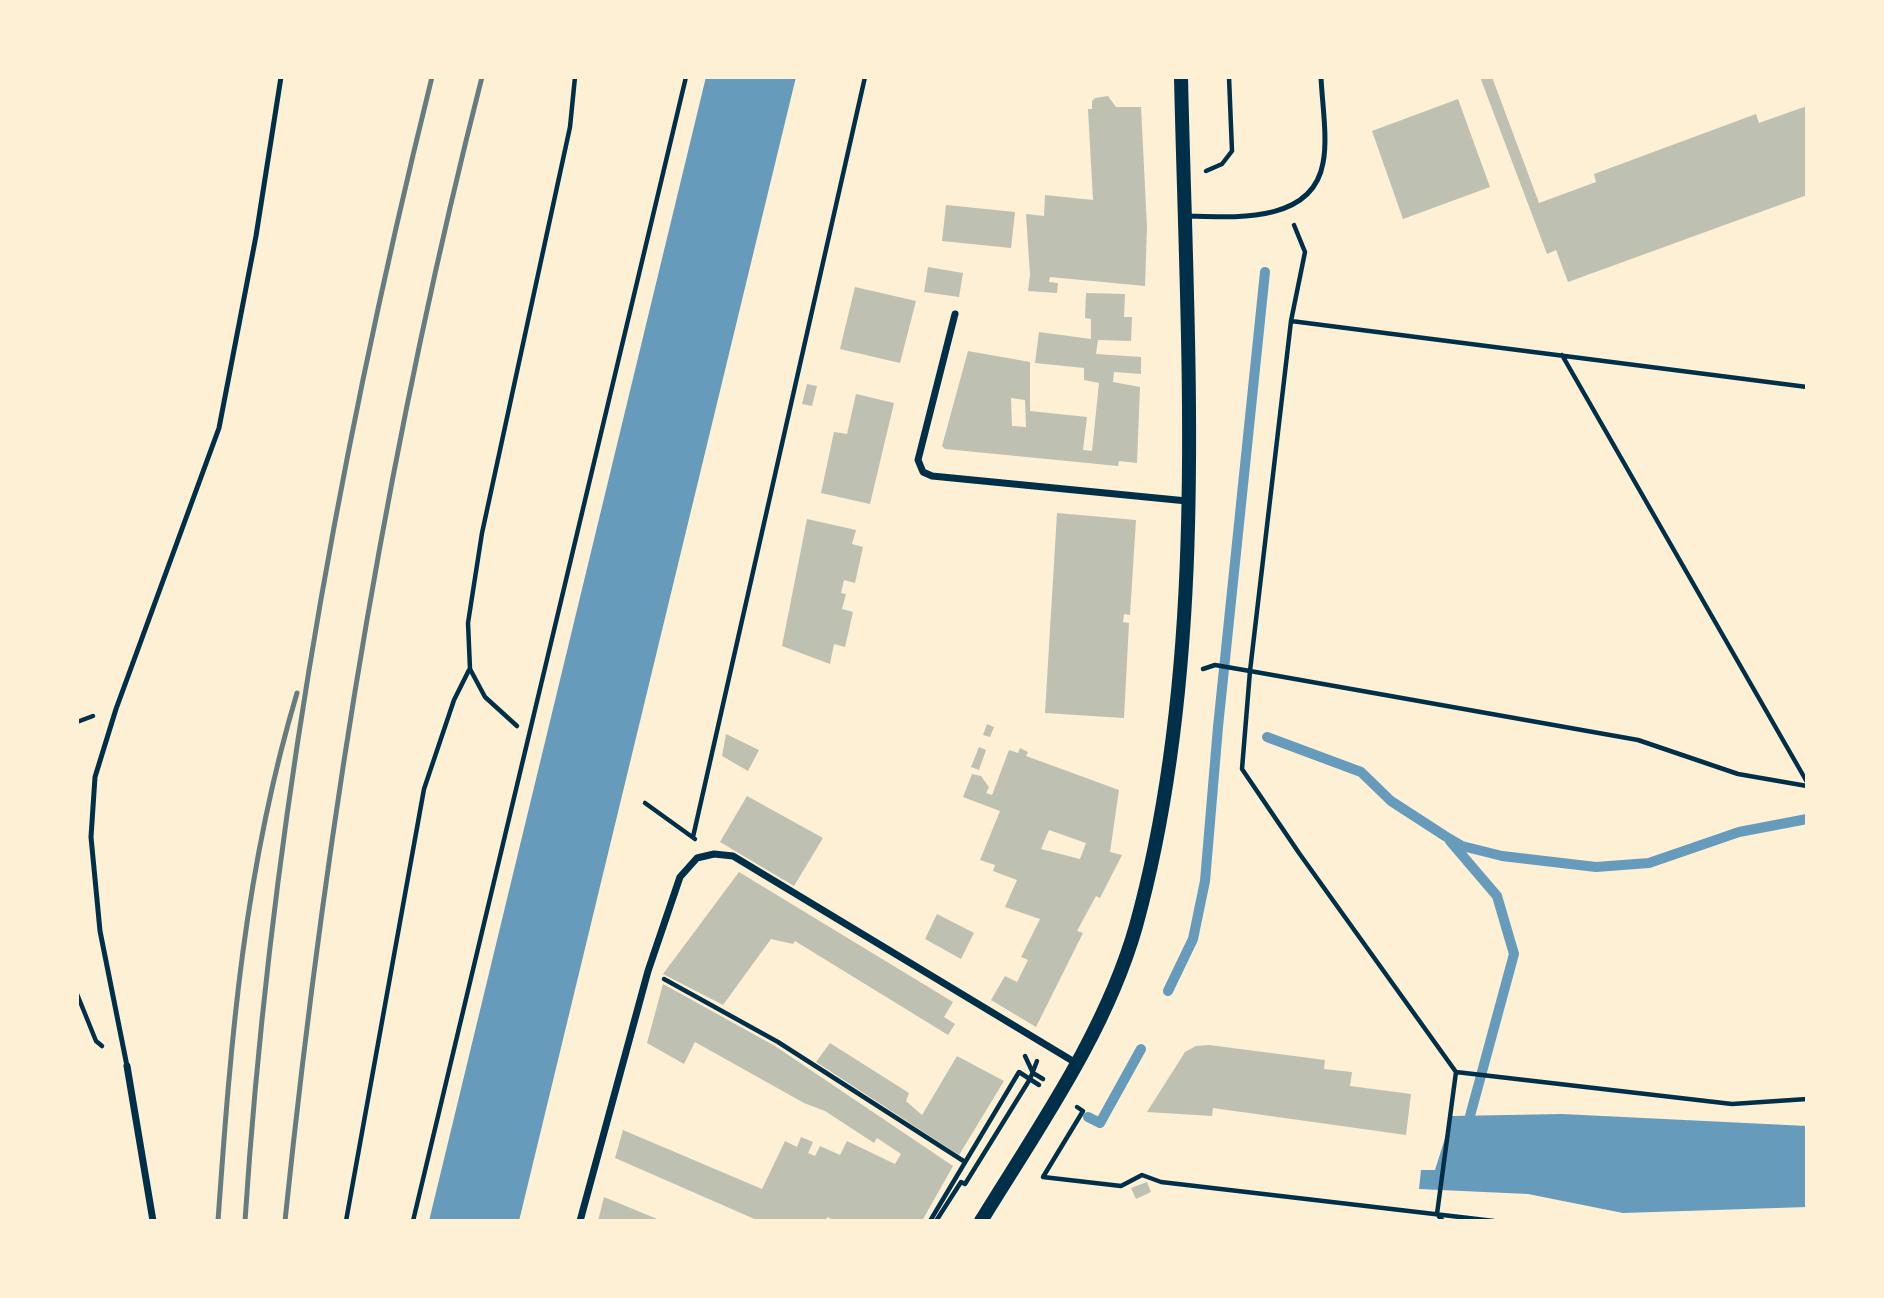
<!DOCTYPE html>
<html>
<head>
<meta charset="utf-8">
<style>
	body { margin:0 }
	#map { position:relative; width:1884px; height:1298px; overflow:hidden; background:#fdf0d5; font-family:"Archivo Narrow",sans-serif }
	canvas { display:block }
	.frame { position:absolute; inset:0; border:79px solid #fdf0d5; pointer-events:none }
</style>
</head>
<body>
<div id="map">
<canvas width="1884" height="1298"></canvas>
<div class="frame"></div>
</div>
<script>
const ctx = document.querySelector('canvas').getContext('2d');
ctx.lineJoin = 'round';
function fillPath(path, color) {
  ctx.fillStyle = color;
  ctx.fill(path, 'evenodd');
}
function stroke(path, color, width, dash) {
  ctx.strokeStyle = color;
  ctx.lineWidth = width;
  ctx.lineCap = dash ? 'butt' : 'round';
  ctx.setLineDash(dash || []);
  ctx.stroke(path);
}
const water = new Path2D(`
	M 706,77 L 796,77 L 519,1221 L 429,1221 Z
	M 1562,1114 L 1807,1126 L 1807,1207 L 1623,1213 L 1528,1194 L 1419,1189 L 1421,1170 L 1435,1170 L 1452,1116 Z`);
const stream = new Path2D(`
	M 1267,737 L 1361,772 L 1391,801 L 1445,836 L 1462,846 L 1502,856 L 1596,867 L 1649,863 L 1739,832 L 1807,819
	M 1450,841 L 1497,896 L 1514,954 L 1470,1116
	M 1168,991 L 1193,939 L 1205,881 L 1218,727 L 1265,272
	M 1088,1117 L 1100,1123 L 1141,1049`);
const building = new Path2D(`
	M 1480,77 L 1492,77 L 1539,203 L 1596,182 L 1594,174 L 1756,114 L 1759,123 L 1807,106 L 1807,195 L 1568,282 L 1556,250 L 1547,254 Z
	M 1108,96 L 1116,107 L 1141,107 L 1147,227 L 1145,286 L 1050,277 L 1049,282 L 1058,283 L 1057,293 L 1028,291 L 1030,275 L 1026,214 L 1044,216 L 1045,195 L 1093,200 L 1088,109 L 1092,109 L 1092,101 L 1095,98 Z
	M 1458,99 L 1490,187 L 1403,219 L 1372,131 Z
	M 946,205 L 1015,212 L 1011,248 L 942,241 Z
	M 928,267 L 963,273 L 959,297 L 924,292 Z
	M 855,287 L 916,301 L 900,363 L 840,349 Z
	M 1086,293 L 1125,294 L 1124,317 L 1132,317 L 1131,341 L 1098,340 L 1096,354 L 1141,357 L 1141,374 L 1114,372 L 1113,382 L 1140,387 L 1137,463 L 1119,461 L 1118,466 L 945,449 L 942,446 L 968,351 L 1030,362 L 1030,411 L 1087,417 L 1083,450 L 1092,451 L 1099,383 L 1084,380 L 1084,368 L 1035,363 L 1039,332 L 1091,339 L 1091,319 L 1085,318 ZM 1011,398 L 1025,400 L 1026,427 L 1012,426 Z
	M 807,384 L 817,386 L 812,406 L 802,404 Z
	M 856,394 L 894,403 L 870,504 L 821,493 L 834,432 L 847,434 Z
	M 1057,513 L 1136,520 L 1130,615 L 1124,614 L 1123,622 L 1129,623 L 1124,718 L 1045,713 Z
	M 807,519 L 856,530 L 852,544 L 863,547 L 855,583 L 844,580 L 841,593 L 846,594 L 842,609 L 853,612 L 845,647 L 834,644 L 830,664 L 782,646 Z
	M 987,724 L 994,727 L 990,737 L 983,735 Z
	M 726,734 L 759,750 L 748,771 L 722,756 Z
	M 979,747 L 986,750 L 979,770 L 971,767 Z
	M 1020,748 L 1028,752 L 1026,756 L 1119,790 L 1110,852 L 1122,855 L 1100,898 L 1096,896 L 1077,931 L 1083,933 L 1036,1027 L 991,1000 L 1005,976 L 1017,982 L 1028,960 L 1021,957 L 1040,919 L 1005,907 L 1017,880 L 993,871 L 995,865 L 980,860 L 1000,811 L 963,797 L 972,774 L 981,776 L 989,787 L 986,793 L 992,795 L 1009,750 L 1018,753 ZM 1049,830 L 1086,843 L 1080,859 L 1041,849 Z
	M 747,796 L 823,838 L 794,886 L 720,842 Z
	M 739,872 L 953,1002 L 944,1017 L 955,1024 L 948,1035 L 795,941 L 793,944 L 771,939 L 723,1005 L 663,974 Z
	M 937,914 L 974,933 L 961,959 L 925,939 Z
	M 663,984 L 775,1046 L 953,1166 L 922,1221 L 836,1221 L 827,1217 L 826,1221 L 759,1221 L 615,1158 L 623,1130 L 762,1189 L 785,1141 L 797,1147 L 801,1137 L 813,1142 L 808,1153 L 815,1156 L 820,1146 L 840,1155 L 847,1141 L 895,1164 L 901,1154 L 877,1138 L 874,1143 L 825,1111 L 804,1103 L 695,1042 L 684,1064 L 647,1043 Z
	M 830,1043 L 909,1093 L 906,1101 L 922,1115 L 957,1056 L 1004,1081 L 959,1155 L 816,1062 Z
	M 1209,1045 L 1325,1060 L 1324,1069 L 1352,1072 L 1350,1086 L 1411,1094 L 1406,1135 L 1213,1108 L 1212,1116 L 1147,1112 L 1185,1052 L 1196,1046 Z
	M 1147,1182 L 1151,1192 L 1136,1199 L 1131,1188 Z
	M 604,1197 L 662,1221 L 598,1221 Z`);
const path = new Path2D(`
	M 1206,171 L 1222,164 L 1232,151 L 1229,77
	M 1294,225 L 1305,252 L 1291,321 L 1250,671 L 1242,769 L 1299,853 L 1456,1072 L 1437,1214 L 1443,1221
	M 1291,321 L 1807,387
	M 1562,355 L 1807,782
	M 1203,669 L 1215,665 L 1250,671 L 1638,740 L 1738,774 L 1807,786
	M 77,722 L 93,716
	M 517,726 L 485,697 L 470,669 L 468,623 L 482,533 L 570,127 L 575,77
	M 645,803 L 695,839
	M 693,837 L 865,77
	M 664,979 L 778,1042 L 965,1162
	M 77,994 L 96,1041 L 102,1046
	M 1025,1056 L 1033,1073 L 1043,1079
	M 1456,1072 L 1732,1104 L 1807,1099
	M 1077,1107 L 1083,1111 L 1043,1177 L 1121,1186 L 1142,1175 L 1161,1182 L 1494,1221
	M 346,1221 L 424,789 L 454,700 L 469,670
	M 413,1221 L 686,77
	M 930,1221 L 1019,1072 L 1039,1085
	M 936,1221 L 961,1182 L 965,1184 L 1030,1079 L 1037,1061`);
const service = new Path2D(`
	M 1185,216 C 1231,217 1312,225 1323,163 C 1328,139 1322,102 1321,77
	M 127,1066 L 100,931 L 91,837 L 95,777 L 116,709 L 219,428 L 256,236 L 281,77`);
const minor = new Path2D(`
	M 955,314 L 918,460 L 923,472 L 932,476 L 1187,501
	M 127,1066 L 153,1221
	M 580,1221 L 648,971 L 680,877 L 697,858 L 714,854 L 733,856 L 1076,1063`);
const secondary = new Path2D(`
	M 981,1221 C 1038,1128 1106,1032 1136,926 C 1210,659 1187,352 1181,77`);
const rail = new Path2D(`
	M 218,1221 C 231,1038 244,870 297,693
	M 245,1221 C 270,835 339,452 432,77
	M 285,1221 C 325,836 386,452 482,77`);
fillPath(water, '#669bbc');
stroke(stream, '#669bbc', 10);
fillPath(building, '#bec0b2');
stroke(path, '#003049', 4.5);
stroke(service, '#003049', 5);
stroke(minor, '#003049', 7);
stroke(secondary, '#003049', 14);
stroke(rail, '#657d81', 5);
</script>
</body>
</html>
